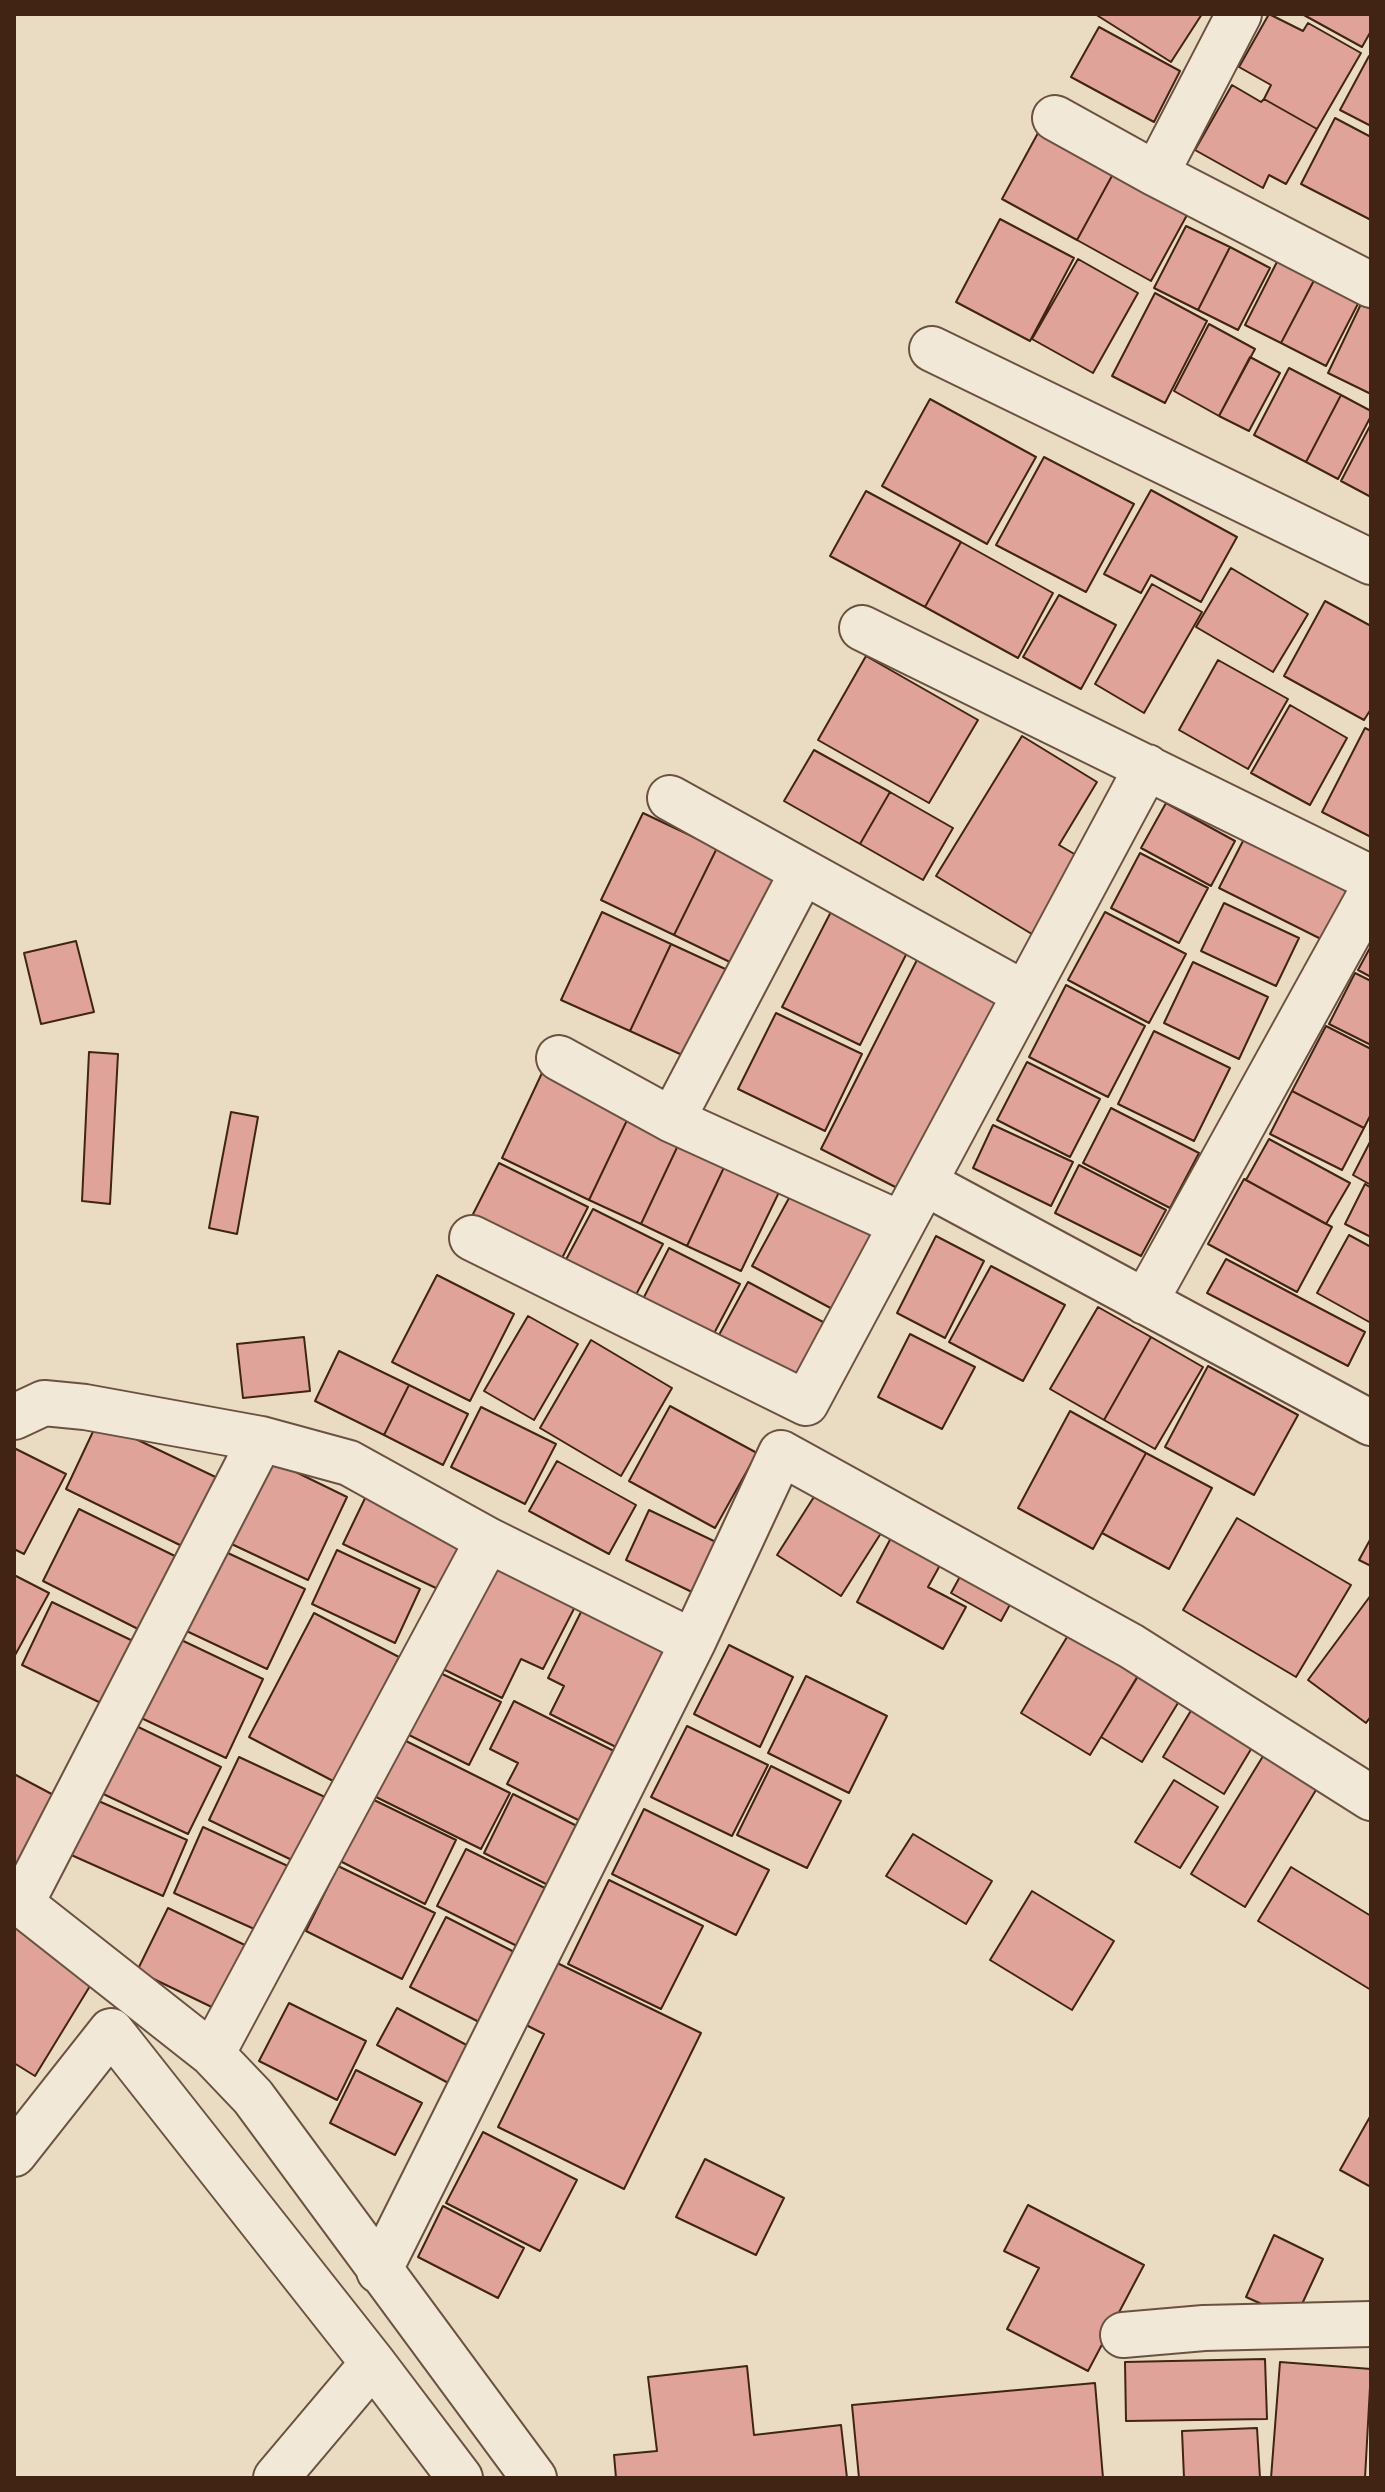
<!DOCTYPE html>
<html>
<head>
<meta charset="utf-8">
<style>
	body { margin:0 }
	#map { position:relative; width:1385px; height:2492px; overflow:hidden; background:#eadbc3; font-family:"Sorts Mill Goudy",serif }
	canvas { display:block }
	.frame { position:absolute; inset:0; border:16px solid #412414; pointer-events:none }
</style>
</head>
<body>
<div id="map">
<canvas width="1385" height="2492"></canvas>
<div class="frame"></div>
</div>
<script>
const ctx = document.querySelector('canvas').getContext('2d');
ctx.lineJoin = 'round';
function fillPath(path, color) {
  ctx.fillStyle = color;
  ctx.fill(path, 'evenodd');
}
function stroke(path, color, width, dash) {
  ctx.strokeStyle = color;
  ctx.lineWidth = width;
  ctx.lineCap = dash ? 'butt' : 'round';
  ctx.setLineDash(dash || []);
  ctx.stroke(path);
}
const building = new Path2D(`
	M 1095,14 L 1202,14 L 1171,62 Z
	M 1269,14 L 1303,31 L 1308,23 L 1361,53 L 1317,129 L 1264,99 L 1271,85 L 1239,67 Z
	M 1302,14 L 1371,14 L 1371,31 L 1362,47 Z
	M 1099,27 L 1180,71 L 1154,122 L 1071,77 Z
	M 1369,56 L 1371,56 L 1371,126 L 1340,110 Z
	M 1232,85 L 1261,102 L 1264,99 L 1317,129 L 1286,184 L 1269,175 L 1263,188 L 1195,150 Z
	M 1335,118 L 1371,137 L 1371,220 L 1301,184 Z
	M 1038,133 L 1113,174 L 1077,240 L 1002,199 Z
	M 1113,174 L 1187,215 L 1151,281 L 1077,240 Z
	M 1000,219 L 1074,258 L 1030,341 L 956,302 Z
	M 1186,226 L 1230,247 L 1198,310 L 1154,288 Z
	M 1230,247 L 1270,268 L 1238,330 L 1198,310 Z
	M 1283,250 L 1320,269 L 1281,343 L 1245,325 Z
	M 1078,259 L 1138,293 L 1093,373 L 1032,339 Z
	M 1320,269 L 1364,292 L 1326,366 L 1281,343 Z
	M 1155,293 L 1207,321 L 1165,403 L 1112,376 Z
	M 1361,304 L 1371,309 L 1371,394 L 1328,373 Z
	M 1209,324 L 1255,349 L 1219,416 L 1174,391 Z
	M 1250,357 L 1280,373 L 1249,431 L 1219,416 Z
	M 1289,368 L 1341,395 L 1306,462 L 1254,435 Z
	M 1341,395 L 1371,411 L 1371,416 L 1338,479 L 1306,462 Z
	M 930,399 L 1036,457 L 987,544 L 882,486 Z
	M 1371,424 L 1371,497 L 1341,481 Z
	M 1044,457 L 1134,504 L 1086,592 L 996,545 Z
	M 1151,490 L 1237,537 L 1201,602 L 1151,575 L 1141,593 L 1104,574 Z
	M 866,491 L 961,542 L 925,607 L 830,556 Z
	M 961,542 L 1053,593 L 1018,658 L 925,607 Z
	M 1231,568 L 1308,614 L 1273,672 L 1196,627 Z
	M 1152,584 L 1202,612 L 1144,713 L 1095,684 Z
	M 1059,595 L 1116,625 L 1081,689 L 1023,657 Z
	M 1325,601 L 1371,626 L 1371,709 L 1364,720 L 1284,676 Z
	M 866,656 L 978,720 L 929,803 L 818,740 Z
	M 1218,660 L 1288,699 L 1248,769 L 1179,730 Z
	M 1290,705 L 1347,738 L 1310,805 L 1251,773 Z
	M 1365,728 L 1371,731 L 1371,837 L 1322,812 Z
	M 1022,736 L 1097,782 L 1059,845 L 1093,865 L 1045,942 L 936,876 Z
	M 814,750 L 890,792 L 860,844 L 784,801 Z
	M 890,792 L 953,828 L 923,880 L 860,844 Z
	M 1166,803 L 1235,841 L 1211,886 L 1141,848 Z
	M 643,813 L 717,848 L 674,935 L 601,900 Z
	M 1244,839 L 1354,894 L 1329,943 L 1219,888 Z
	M 717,848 L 779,878 L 736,965 L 674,935 Z
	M 1140,853 L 1208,888 L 1179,943 L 1111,908 Z
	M 1224,903 L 1299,938 L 1276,986 L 1201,951 Z
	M 835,904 L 912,943 L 860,1045 L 782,1007 Z
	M 602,912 L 671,944 L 630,1031 L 561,1000 Z
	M 1105,912 L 1186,954 L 1149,1023 L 1068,980 Z
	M 76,941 L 94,1012 L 41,1024 L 24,953 Z
	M 671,944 L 734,973 L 693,1060 L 630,1031 Z
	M 1371,946 L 1371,977 L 1358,970 Z
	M 919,956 L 1006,1000 L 907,1193 L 821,1149 Z
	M 1193,962 L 1268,997 L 1239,1059 L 1164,1023 Z
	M 1355,973 L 1371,981 L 1371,1045 L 1329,1024 Z
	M 1066,985 L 1145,1026 L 1108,1097 L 1029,1057 Z
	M 776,1013 L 862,1054 L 825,1131 L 738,1089 Z
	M 1326,1026 L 1371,1049 L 1371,1114 L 1364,1128 L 1292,1091 Z
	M 1154,1031 L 1230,1068 L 1194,1141 L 1118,1104 Z
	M 89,1052 L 118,1054 L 110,1204 L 82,1201 Z
	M 1027,1062 L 1100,1099 L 1070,1157 L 997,1120 Z
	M 542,1073 L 630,1114 L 589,1200 L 502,1158 Z
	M 1292,1091 L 1364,1128 L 1342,1170 L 1270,1134 Z
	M 1111,1108 L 1199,1153 L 1170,1208 L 1083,1163 Z
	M 231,1112 L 258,1117 L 237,1234 L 209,1228 Z
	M 630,1114 L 681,1139 L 641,1224 L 589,1200 Z
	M 993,1125 L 1073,1162 L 1051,1206 L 973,1168 Z
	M 681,1139 L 727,1161 L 687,1246 L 641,1224 Z
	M 1269,1139 L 1350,1183 L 1326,1224 L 1246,1180 Z
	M 1371,1140 L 1371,1185 L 1353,1175 Z
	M 727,1161 L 782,1186 L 741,1271 L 687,1246 Z
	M 499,1163 L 588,1207 L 558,1266 L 469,1222 Z
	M 1079,1165 L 1166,1210 L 1141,1256 L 1055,1213 Z
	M 1244,1179 L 1332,1227 L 1297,1292 L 1208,1244 Z
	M 1365,1184 L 1371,1188 L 1371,1237 L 1345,1224 Z
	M 795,1187 L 880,1232 L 838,1312 L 752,1266 Z
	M 593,1209 L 663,1244 L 631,1304 L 561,1269 Z
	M 1349,1235 L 1371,1247 L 1371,1323 L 1317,1293 Z
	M 936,1236 L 984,1261 L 945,1338 L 897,1313 Z
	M 669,1248 L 740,1284 L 710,1341 L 641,1303 Z
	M 1226,1259 L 1365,1332 L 1348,1366 L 1207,1293 Z
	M 991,1266 L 1065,1305 L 1023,1381 L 949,1342 Z
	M 437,1275 L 514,1314 L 470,1401 L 392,1362 Z
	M 748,1282 L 838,1330 L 804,1392 L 714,1344 Z
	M 1098,1307 L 1151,1337 L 1104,1420 L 1050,1389 Z
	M 528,1316 L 578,1344 L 534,1420 L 484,1391 Z
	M 910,1334 L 975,1367 L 942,1429 L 878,1397 Z
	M 304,1337 L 310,1391 L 243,1398 L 237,1344 Z
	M 1151,1337 L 1203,1367 L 1155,1449 L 1104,1420 Z
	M 591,1340 L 672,1388 L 621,1476 L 540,1428 Z
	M 339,1351 L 409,1385 L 384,1435 L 315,1401 Z
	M 1208,1366 L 1298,1415 L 1254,1495 L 1165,1447 Z
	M 409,1385 L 468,1414 L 443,1465 L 384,1435 Z
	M 670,1406 L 757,1453 L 715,1528 L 629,1481 Z
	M 481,1407 L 556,1444 L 525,1504 L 451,1467 Z
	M 1070,1411 L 1146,1453 L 1093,1549 L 1018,1508 Z
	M 98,1421 L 226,1482 L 192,1551 L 66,1489 Z
	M 14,1448 L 66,1474 L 24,1554 L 14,1549 Z
	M 1146,1453 L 1212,1488 L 1169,1569 L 1102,1533 Z
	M 263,1456 L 347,1497 L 308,1580 L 223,1540 Z
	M 557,1461 L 636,1505 L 609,1554 L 529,1511 Z
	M 826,1478 L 890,1519 L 841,1596 L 777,1555 Z
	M 369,1490 L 465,1535 L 438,1589 L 343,1544 Z
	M 79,1509 L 181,1559 L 144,1632 L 43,1581 Z
	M 649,1510 L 718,1543 L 694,1593 L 626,1560 Z
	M 1237,1518 L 1351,1585 L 1296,1677 L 1183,1610 Z
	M 900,1521 L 950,1547 L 928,1587 L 966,1607 L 943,1649 L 857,1602 Z
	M 1371,1538 L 1371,1566 L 1359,1560 Z
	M 215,1547 L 305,1589 L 267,1669 L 178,1627 Z
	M 337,1550 L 420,1589 L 395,1643 L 312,1604 Z
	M 974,1551 L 1024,1579 L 1001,1621 L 951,1593 Z
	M 495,1560 L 578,1601 L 543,1669 L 521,1659 L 502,1698 L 441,1668 Z
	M 14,1575 L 49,1593 L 14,1657 Z
	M 1371,1595 L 1371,1716 L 1366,1723 L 1308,1680 Z
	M 52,1602 L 135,1642 L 105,1705 L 22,1665 Z
	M 583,1608 L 672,1654 L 622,1750 L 550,1714 L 564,1686 L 548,1678 Z
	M 1084,1609 L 1154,1650 L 1090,1755 L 1021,1713 Z
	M 314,1613 L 399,1657 L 335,1782 L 249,1737 Z
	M 175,1637 L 263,1679 L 226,1758 L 137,1716 Z
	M 729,1645 L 793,1677 L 760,1747 L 694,1714 Z
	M 1151,1654 L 1192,1680 L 1142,1762 L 1101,1737 Z
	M 436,1671 L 501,1702 L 469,1765 L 405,1733 Z
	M 806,1676 L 887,1716 L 849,1793 L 768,1753 Z
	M 1204,1689 L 1265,1726 L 1224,1794 L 1163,1757 Z
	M 514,1701 L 624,1756 L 590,1826 L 507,1784 L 518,1763 L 490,1749 Z
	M 130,1723 L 221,1767 L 188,1834 L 97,1791 Z
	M 687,1726 L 768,1765 L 732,1836 L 651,1797 Z
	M 1279,1730 L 1333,1762 L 1245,1907 L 1191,1874 Z
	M 402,1739 L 510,1793 L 481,1849 L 374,1796 Z
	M 239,1757 L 327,1798 L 296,1862 L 209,1820 Z
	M 771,1766 L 841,1801 L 807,1868 L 737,1835 Z
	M 14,1774 L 61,1799 L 14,1875 Z
	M 1174,1780 L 1218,1807 L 1180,1868 L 1135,1842 Z
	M 513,1794 L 593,1834 L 564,1893 L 484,1853 Z
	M 94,1799 L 187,1840 L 163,1896 L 69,1854 Z
	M 372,1799 L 456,1840 L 425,1904 L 340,1861 Z
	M 644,1809 L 769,1870 L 736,1935 L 612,1874 Z
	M 203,1827 L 290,1867 L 261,1932 L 174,1893 Z
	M 913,1834 L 992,1881 L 966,1924 L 886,1876 Z
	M 466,1849 L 561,1896 L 533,1954 L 437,1906 Z
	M 338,1866 L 435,1913 L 402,1979 L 306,1931 Z
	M 1291,1867 L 1371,1916 L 1371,1990 L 1258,1921 Z
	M 609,1880 L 703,1926 L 661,2009 L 568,1964 Z
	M 1032,1891 L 1114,1941 L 1072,2010 L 990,1960 Z
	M 168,1908 L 251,1948 L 220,2011 L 137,1971 Z
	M 14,1916 L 101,1968 L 35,2076 L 14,2063 Z
	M 446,1917 L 524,1957 L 489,2027 L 410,1987 Z
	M 549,1959 L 701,2033 L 624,2189 L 498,2127 L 544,2034 L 518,2021 Z
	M 289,2003 L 366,2041 L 337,2100 L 259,2061 Z
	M 397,2008 L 474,2049 L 454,2086 L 377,2045 Z
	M 356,2070 L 422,2103 L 395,2155 L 330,2123 Z
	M 1371,2115 L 1371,2187 L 1340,2170 Z
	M 483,2132 L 577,2180 L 540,2251 L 446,2203 Z
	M 705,2159 L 784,2198 L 756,2255 L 676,2217 Z
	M 1028,2205 L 1144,2265 L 1088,2371 L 1007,2329 L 1039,2268 L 1004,2251 Z
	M 443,2206 L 524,2248 L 498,2298 L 418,2257 Z
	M 1274,2235 L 1323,2259 L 1295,2319 L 1246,2297 Z
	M 1265,2359 L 1267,2419 L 1126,2421 L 1125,2362 Z
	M 1280,2362 L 1371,2369 L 1365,2478 L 1271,2478 Z
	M 747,2366 L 754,2435 L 841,2425 L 847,2478 L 616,2478 L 614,2455 L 657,2451 L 648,2377 Z
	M 1095,2383 L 1103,2478 L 859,2478 L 852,2405 Z
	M 1257,2428 L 1260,2478 L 1184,2478 L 1182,2431 Z`);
const street = new Path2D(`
	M 1055,118 L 1156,174 L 1371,285
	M 1156,174 L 1239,14
	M 932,349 L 1371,562
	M 862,628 L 1371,878
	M 670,798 L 1025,994
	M 559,1058 L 672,1120 L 901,1224
	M 672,1120 L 802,873
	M 925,1183 L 1371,1423
	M 472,1238 L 806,1403 L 1147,767
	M 1145,1302 L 1371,893
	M 14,1417 L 44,1403 L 85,1407 L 261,1439 L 349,1463 L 488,1540 L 693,1642
	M 14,1898 L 212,2054 L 253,2097 L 534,2478
	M 22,1902 L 261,1439
	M 212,2054 L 488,1540
	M 14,2154 L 111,2031 L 373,2363 L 460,2478
	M 379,2271 L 693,1642 L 781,1453 L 1131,1646 L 1371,1798
	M 1123,2335 L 1204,2328 L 1371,2324
	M 276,2478 L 373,2363`);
fillPath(building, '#e0a399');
stroke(building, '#412414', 2);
stroke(street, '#6b5240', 48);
stroke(street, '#f1e8d8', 44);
</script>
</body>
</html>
